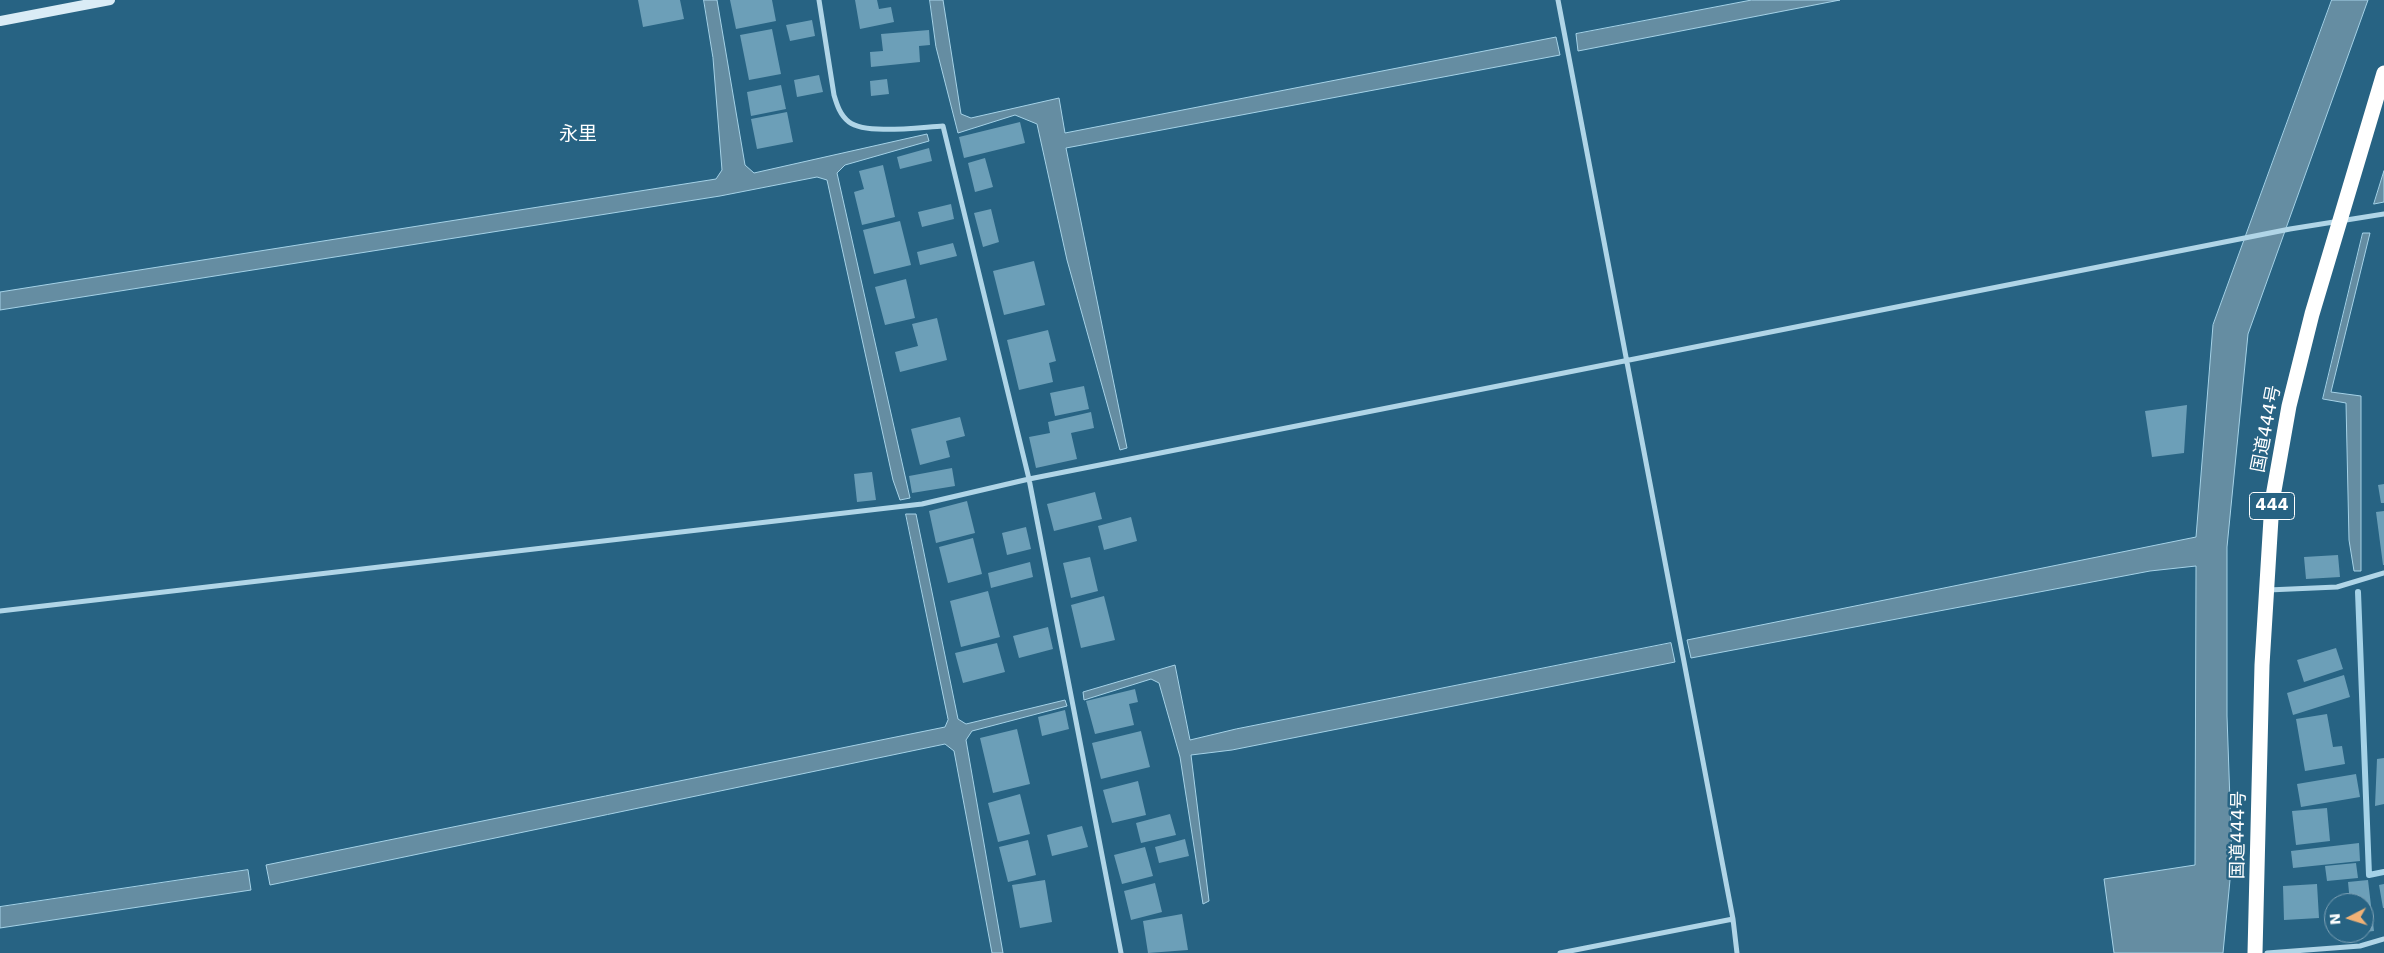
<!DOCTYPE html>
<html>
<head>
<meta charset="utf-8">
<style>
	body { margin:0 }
	#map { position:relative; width:2384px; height:953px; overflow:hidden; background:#276383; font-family:"DejaVu Sans",sans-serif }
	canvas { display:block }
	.north { position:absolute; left:2324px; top:893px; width:50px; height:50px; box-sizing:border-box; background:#276383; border:1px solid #7da1b5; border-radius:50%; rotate:265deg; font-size:14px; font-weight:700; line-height:20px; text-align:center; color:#fff }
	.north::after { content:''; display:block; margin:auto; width:18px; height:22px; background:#efb176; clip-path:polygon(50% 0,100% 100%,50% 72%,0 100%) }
</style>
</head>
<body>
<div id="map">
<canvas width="2384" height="953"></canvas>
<div class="north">N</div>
</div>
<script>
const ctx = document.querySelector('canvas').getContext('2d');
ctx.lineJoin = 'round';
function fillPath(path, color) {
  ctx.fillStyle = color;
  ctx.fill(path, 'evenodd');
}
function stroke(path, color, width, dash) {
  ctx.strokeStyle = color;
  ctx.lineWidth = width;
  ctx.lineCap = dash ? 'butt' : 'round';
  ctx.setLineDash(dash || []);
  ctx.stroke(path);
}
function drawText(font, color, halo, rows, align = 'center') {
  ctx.font = font + ' "DejaVu Sans","Noto Sans JP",sans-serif';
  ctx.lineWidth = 5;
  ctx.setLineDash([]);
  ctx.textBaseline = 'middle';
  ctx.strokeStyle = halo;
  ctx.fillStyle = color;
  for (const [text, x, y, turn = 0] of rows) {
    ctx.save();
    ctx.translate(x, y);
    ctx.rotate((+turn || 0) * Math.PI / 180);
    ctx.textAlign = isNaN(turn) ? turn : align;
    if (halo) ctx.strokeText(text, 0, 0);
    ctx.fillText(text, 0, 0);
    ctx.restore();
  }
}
const water = new Path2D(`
	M 704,0 L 717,0 L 745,165 L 754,173 L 927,134 L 929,141 L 845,165 L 837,173 L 910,498 L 900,500 L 893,480 L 827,180 L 817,177 L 720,196 L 0,310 L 0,292 L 716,179 L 722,170 L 713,58 Z
	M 930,0 L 943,0 L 961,114 L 971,118 L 1059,98 L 1065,133 L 1556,37 L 1560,55 L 1066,148 L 1127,448 L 1120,450 L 1067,260 L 1037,124 L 1015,115 L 958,133 L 936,47 Z
	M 1752,0 L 1840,0 L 1578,51 L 1576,34 Z
	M 2332,0 L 2368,0 L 2248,334 L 2227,547 L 2227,716 L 2232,859 L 2223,953 L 2114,953 L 2104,879 L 2195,865 L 2196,566 L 2150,571 L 1691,658 L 1687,640 L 2196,537 L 2213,325 Z
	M 2384,171 L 2384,202 L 2374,204 Z
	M 2363,233 L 2370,233 L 2331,392 L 2361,396 L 2361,571 L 2354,571 L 2349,540 L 2346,403 L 2323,399 Z
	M 906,514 L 916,514 L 958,719 L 966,724 L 1065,700 L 1067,706 L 972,731 L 966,740 L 1003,953 L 992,953 L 954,751 L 945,744 L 270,885 L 266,865 L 945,727 L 948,720 Z
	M 1671,643 L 1675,662 L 1232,750 L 1191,755 L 1209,901 L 1203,904 L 1180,757 L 1159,683 L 1151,679 L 1084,700 L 1083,692 L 1175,665 L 1190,740 L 1236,729 Z
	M 248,870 L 251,890 L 0,928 L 0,907 Z`);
const stream = new Path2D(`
	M 2358,592 L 2369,875 L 2384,872`);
const building = new Path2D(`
	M 638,0 L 680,0 L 684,19 L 643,27 Z
	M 730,0 L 772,0 L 776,21 L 736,29 Z
	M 855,0 L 877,0 L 879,9 L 891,7 L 894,22 L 860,29 Z
	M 812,20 L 815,36 L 790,41 L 786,25 Z
	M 772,29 L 781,74 L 749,80 L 740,35 Z
	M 929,30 L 930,45 L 919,46 L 920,62 L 871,67 L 870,52 L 883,51 L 881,34 Z
	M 819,75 L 823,92 L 797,97 L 794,80 Z
	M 887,79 L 889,94 L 871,96 L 870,81 Z
	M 781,85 L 786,109 L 751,116 L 747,92 Z
	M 787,112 L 793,142 L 757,149 L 751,119 Z
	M 1020,122 L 1025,143 L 964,158 L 959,137 Z
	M 929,148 L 932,161 L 900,169 L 897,157 Z
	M 985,158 L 993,187 L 975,192 L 968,163 Z
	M 883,165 L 895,217 L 862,225 L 854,192 L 864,189 L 859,171 Z
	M 951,204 L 954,219 L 922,227 L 918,212 Z
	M 991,209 L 999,242 L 983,247 L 974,213 Z
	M 900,221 L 911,265 L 874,274 L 863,230 Z
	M 953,243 L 957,256 L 920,265 L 917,252 Z
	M 1034,261 L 1045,305 L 1004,315 L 993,271 Z
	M 906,279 L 915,318 L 885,325 L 875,287 Z
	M 937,318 L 947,360 L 900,372 L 895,352 L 918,346 L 912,324 Z
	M 1048,330 L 1056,361 L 1049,363 L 1053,382 L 1019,390 L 1007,340 Z
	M 1084,386 L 1089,409 L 1055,416 L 1050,393 Z
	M 2187,405 L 2184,453 L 2152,457 L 2145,411 Z
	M 1091,412 L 1094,428 L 1071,433 L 1077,459 L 1036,468 L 1029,437 L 1050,433 L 1048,422 Z
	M 960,417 L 965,436 L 946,441 L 950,457 L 920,465 L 911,429 Z
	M 952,468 L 955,486 L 912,493 L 909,476 Z
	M 872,472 L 876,500 L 857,502 L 854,474 Z
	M 2384,484 L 2384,503 L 2381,503 L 2378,485 Z
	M 1095,492 L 1102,519 L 1054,531 L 1047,504 Z
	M 967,501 L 975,533 L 936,543 L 929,511 Z
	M 2384,511 L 2384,565 L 2383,565 L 2376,512 Z
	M 1131,517 L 1137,541 L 1104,550 L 1098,526 Z
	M 1026,527 L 1031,549 L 1007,555 L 1002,533 Z
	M 973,538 L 982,574 L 948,583 L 939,547 Z
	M 2338,555 L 2340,577 L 2306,579 L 2304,557 Z
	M 1090,557 L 1098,591 L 1071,598 L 1063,563 Z
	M 1030,562 L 1033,577 L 991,588 L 988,573 Z
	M 988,591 L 1000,637 L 961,647 L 950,601 Z
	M 1104,596 L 1115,640 L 1081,648 L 1071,605 Z
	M 1048,627 L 1053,649 L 1019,658 L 1013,636 Z
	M 997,643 L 1005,672 L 963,683 L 955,653 Z
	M 2336,648 L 2343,669 L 2304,682 L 2297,660 Z
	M 2344,675 L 2350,697 L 2293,715 L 2287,693 Z
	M 1135,689 L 1138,702 L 1129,704 L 1134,725 L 1095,734 L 1086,701 Z
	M 1065,710 L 1069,729 L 1042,736 L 1038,717 Z
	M 2327,714 L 2333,747 L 2342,746 L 2345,764 L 2305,771 L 2296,719 Z
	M 1017,729 L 1030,784 L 993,793 L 980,738 Z
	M 1141,731 L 1150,767 L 1101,779 L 1092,743 Z
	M 2384,758 L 2384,804 L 2375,806 L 2377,759 Z
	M 2356,774 L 2360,797 L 2301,807 L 2297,784 Z
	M 1138,781 L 1146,815 L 1112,823 L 1103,790 Z
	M 1020,794 L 1030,834 L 998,842 L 988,803 Z
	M 2327,808 L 2330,841 L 2296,845 L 2292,811 Z
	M 1170,814 L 1176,835 L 1141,843 L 1136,823 Z
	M 1082,826 L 1088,847 L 1052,856 L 1047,835 Z
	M 1185,839 L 1189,856 L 1159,863 L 1155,847 Z
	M 1028,840 L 1036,875 L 1008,882 L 999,847 Z
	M 2359,843 L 2360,861 L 2293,868 L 2291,851 Z
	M 1145,847 L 1153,876 L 1122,884 L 1114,855 Z
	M 2356,863 L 2358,878 L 2327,881 L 2325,866 Z
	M 1045,880 L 1052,922 L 1020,928 L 1012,885 Z
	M 2368,880 L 2374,931 L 2364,932 L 2364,903 L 2350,903 L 2348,882 Z
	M 1155,883 L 1162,912 L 1131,920 L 1124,891 Z
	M 2317,884 L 2319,918 L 2284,920 L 2283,886 Z
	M 2384,884 L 2384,908 L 2383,908 L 2379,885 Z
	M 1182,914 L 1188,950 L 1148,953 L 1143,921 Z`);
const street = new Path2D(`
	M 819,0 L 834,95 C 837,105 840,115 849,122 C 866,135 921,127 943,126 L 1029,479 L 1121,953
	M 1558,0 L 1733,919 L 1737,953
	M 2268,590 L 2337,587 L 2384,573
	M 0,611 L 922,504 L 1029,479 L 2290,229 L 2384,214
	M 1560,953 L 1733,919
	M 2267,953 L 2360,946 L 2384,939`);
const secondary = new Path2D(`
	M 0,21 L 110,0`);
const highway = new Path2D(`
	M 2255,953 L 2262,665 L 2272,502 L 2289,406 L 2312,314 L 2384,73`);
const shields = [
	[2272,506,45]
];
const shieldNames = [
	["444",2272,506]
];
const streetNames = [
	["国道444号",2267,429,-79],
	["国道444号",2239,835,-89]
];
const neighbourhoodNames = [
	["永里",578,135]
];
fillPath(water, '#658da2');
stroke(water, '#a5d2e7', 1);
stroke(stream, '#a5d2e7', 6);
fillPath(building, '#6c9fb8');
stroke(street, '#b0d5e7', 5);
stroke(secondary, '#daecf6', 10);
stroke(highway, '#fff', 15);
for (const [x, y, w] of shields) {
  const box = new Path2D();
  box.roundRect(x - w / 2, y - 13.5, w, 27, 4);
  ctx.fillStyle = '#276383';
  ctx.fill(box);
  stroke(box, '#fff', 1);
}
drawText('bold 16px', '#fff', null, shieldNames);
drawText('18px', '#fff', '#276383', streetNames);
drawText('19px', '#fff', '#276383', neighbourhoodNames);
</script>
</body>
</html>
